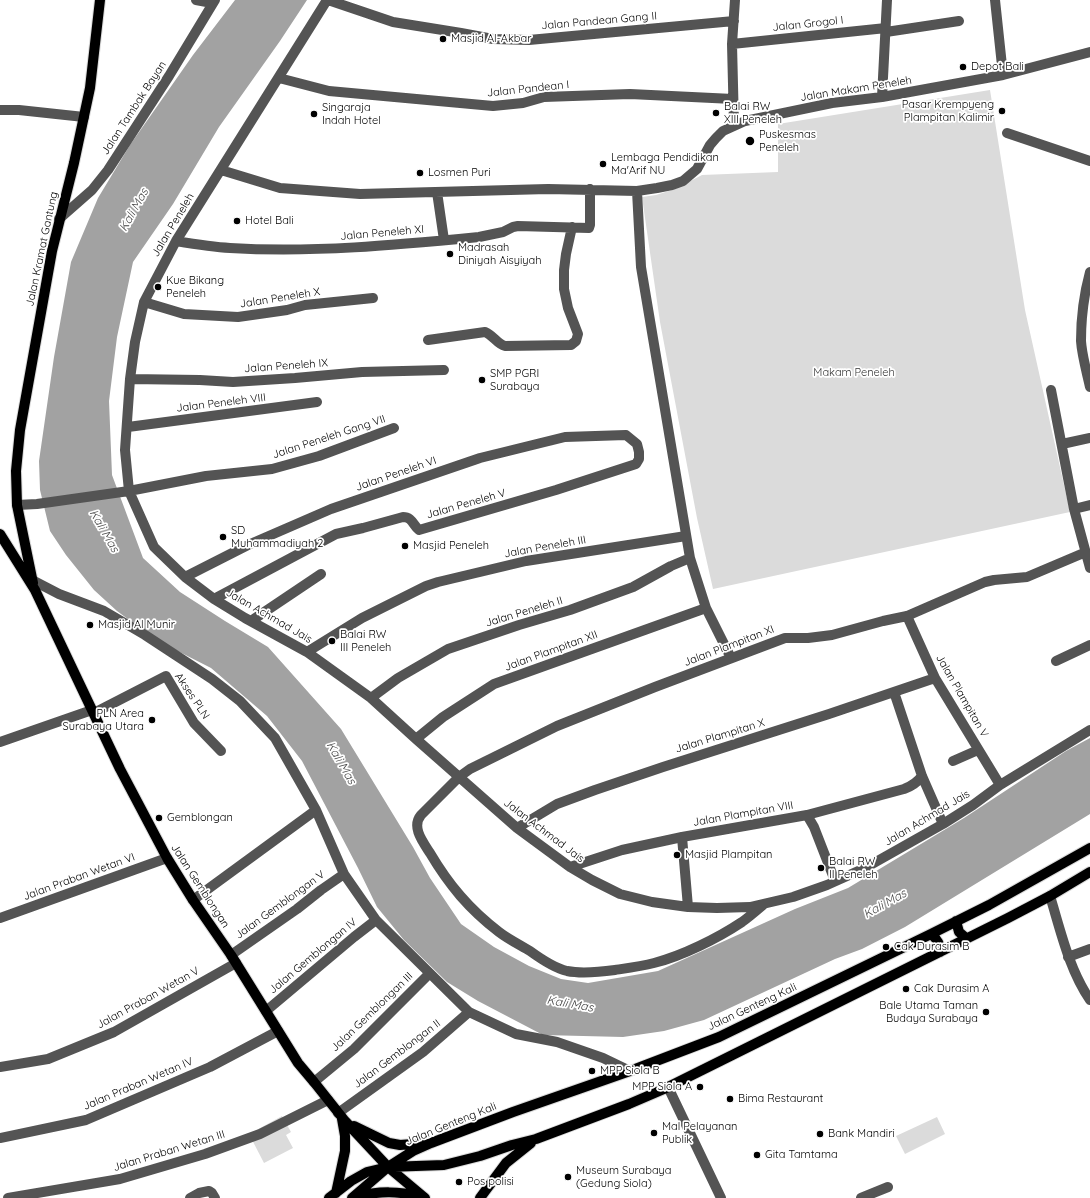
<!DOCTYPE html>
<html>
<head>
<meta charset="utf-8">
<style>
	body { margin:0 }
	canvas { display:block; background:#fff }
</style>
</head>
<body>
<canvas width="1090" height="1198"></canvas>
<script>
const ctx = document.querySelector('canvas').getContext('2d');
ctx.lineJoin = 'round';
function fillPath(path, color) {
  ctx.fillStyle = color;
  ctx.fill(path, 'evenodd');
}
function stroke(path, color, width, dash) {
  ctx.strokeStyle = color;
  ctx.lineWidth = width;
  ctx.lineCap = dash ? 'butt' : 'round';
  ctx.setLineDash(dash || []);
  ctx.stroke(path);
}
function drawText(font, color, halo, rows, align = 'center') {
  ctx.font = font + ' Quicksand,sans-serif';
  ctx.lineWidth = 3.5;
  ctx.setLineDash([]);
  ctx.textBaseline = 'middle';
  ctx.strokeStyle = halo;
  ctx.fillStyle = color;
  for (const [text, x, y, turn = 0] of rows) {
    ctx.save();
    ctx.translate(x, y);
    ctx.rotate((+turn || 0) * Math.PI / 180);
    ctx.textAlign = isNaN(turn) ? turn : align;
    if (halo) ctx.strokeText(text, 0, 0);
    ctx.fillText(text, 0, 0);
    ctx.restore();
  }
}
const green = new Path2D(`
	M 990,90 L 1025,310 L 1070,512 L 713,589 L 697,518 L 660,322 L 642,197 L 656,195 L 675,189 L 702,175 L 778,172 L 778,124 Z
	M 282,1116 L 291,1132 L 286,1135 L 293,1148 L 264,1163 L 249,1134 Z
	M 937,1117 L 945,1134 L 905,1154 L 896,1136 Z`);
const water = new Path2D(`
	M 235,0 L 307,0 L 280,41 L 219,127 L 173,204 L 133,262 L 117,337 L 109,401 L 112,475 L 143,558 L 180,592 L 225,621 L 268,647 L 341,729 L 413,847 L 430,878 L 461,924 L 494,947 L 529,966 L 561,979 L 588,983 L 658,971 L 795,909 L 848,888 L 964,818 L 1066,751 L 1090,738 L 1090,814 L 905,927 L 862,949 L 835,959 L 704,1020 L 664,1031 L 623,1037 L 543,1035 L 478,1001 L 447,982 L 404,940 L 377,907 L 358,868 L 302,761 L 267,716 L 211,668 L 156,640 L 117,611 L 94,590 L 66,555 L 50,531 L 40,490 L 39,461 L 54,357 L 71,262 L 98,198 L 130,145 L 193,55 Z`);
const minor = new Path2D(`
	M 196,0 L 212,3
	M 327,0 L 176,241 L 144,302 L 135,342 L 130,379 L 125,450 L 129,491 L 154,547 L 185,577 L 214,599 L 245,618 L 307,652 L 371,698 L 416,739 L 517,828 L 570,867 L 592,880 L 620,894 L 652,902 L 688,907 L 717,908 L 750,907 L 793,897 L 827,885 L 865,868 L 943,824 L 973,805 L 1000,785 L 1090,730
	M 328,0 L 393,22 L 461,33 L 493,39 L 529,40 L 734,21
	M 995,0 L 1003,75
	M 886,32 L 959,21
	M 732,44 L 886,28
	M 279,78 L 329,91 L 493,106 L 523,103 L 544,97 L 630,94 L 733,99
	M 882,97 L 887,0
	M 0,110 L 19,110 L 84,117
	M 734,125 L 732,44 L 735,0
	M 1007,133 L 1090,161
	M 221,170 L 280,188 L 360,194 L 548,189 L 637,191 L 657,188 L 672,185 L 683,181 L 697,169 L 710,145 L 716,138 L 723,131 L 745,121 L 832,103 L 882,97 L 1003,75 L 1090,52
	M 637,191 L 641,267 L 690,558 L 706,608 L 731,658
	M 437,192 L 444,240
	M 59,219 L 92,190 L 108,170 L 169,76 L 215,0
	M 176,241 C 194,244 212,247 230,248 C 313,253 396,245 479,237 L 503,232 L 513,227 L 518,226 L 589,228 L 590,225 L 590,189
	M 1090,272 C 1084,294 1081,318 1081,341 C 1082,356 1087,373 1090,387
	M 144,302 L 184,314 L 238,317 L 287,310 L 305,305 L 373,298
	M 428,340 L 485,332 C 493,335 497,344 505,346 L 571,345 L 576,341 L 578,334 L 568,308 L 564,289 L 564,270 L 566,254 L 572,227
	M 130,379 L 200,380 L 233,382 L 295,378 L 362,372 L 444,370
	M 1051,390 L 1074,509 L 1090,568
	M 128,427 L 317,402
	M 1062,444 L 1090,438
	M 17,505 L 37,504 L 129,491 L 206,476 L 272,469 L 319,456 L 394,428
	M 1074,509 L 1090,505
	M 185,577 L 248,545 L 331,509 L 480,458 L 565,437 L 626,435 L 637,444 L 639,452 L 639,459 L 636,464 L 556,490 L 419,530 C 413,525 412,517 403,517 L 363,528 L 336,534 L 214,599
	M 32,580 L 59,594 L 104,611 L 145,635 L 212,679 L 240,701 L 275,738 L 316,810 L 344,874 L 376,920 L 469,1012 L 516,1034 L 557,1042 L 603,1058 L 630,1071
	M 907,616 L 935,678 L 1000,785
	M 251,621 L 321,574
	M 307,652 L 362,618 L 426,586 L 438,582 L 526,561 L 686,536
	M 1056,661 L 1090,645
	M 894,692 L 922,776 L 943,824
	M 371,698 L 398,678 L 448,649 L 519,625 L 570,610 L 633,587 L 671,566 L 690,558
	M 94,713 L 166,676 L 194,723 L 221,751
	M 416,739 L 443,717 L 494,684 L 706,608
	M 0,742 L 92,710
	M 953,761 L 978,750
	M 807,815 L 814,827 L 835,881
	M 517,828 L 557,804 L 595,790 L 663,767 L 829,714 L 935,678
	M 682,837 L 688,907
	M 570,867 L 622,850 L 682,837 L 807,815 L 904,789 C 912,786 917,783 922,776
	M 1050,896 C 1061,932 1069,969 1090,1000
	M 193,900 L 316,810
	M 763,905 C 756,911 749,917 742,922 C 718,938 682,956 654,963 C 642,966 628,968 615,970 C 600,972 582,974 567,971 C 554,968 541,959 530,951 C 520,945 508,939 499,932 C 469,909 449,885 430,853 C 423,842 411,827 421,815 L 459,777 L 470,769 L 557,726 L 655,687 L 785,638 L 808,638 L 832,635 L 883,621 L 907,616 L 985,582 L 994,580 L 1027,577 L 1086,552
	M 0,918 L 167,858
	M 231,955 L 297,909 L 321,890 L 344,874
	M 1068,957 L 1090,949
	M 266,1011 L 354,937 L 376,920
	M 0,1067 L 48,1059 L 114,1032 L 236,963
	M 314,1082 L 354,1049 L 429,974
	M 668,1087 L 721,1198
	M 338,1113 L 423,1052 L 469,1012
	M 0,1138 L 86,1120 L 210,1067 L 278,1031
	M 8,1198 L 120,1179 L 205,1154 L 260,1134 L 328,1100
	M 190,1198 L 199,1193 L 209,1191 L 212,1193 L 215,1198
	M 861,1198 L 888,1187`);
const major = new Path2D(`
	M 0,534 L 35,590 L 120,769 L 167,858 L 193,900 L 231,955 L 298,1063 L 314,1082 L 345,1121 L 388,1167 L 425,1198
	M 33,583 L 17,505 L 16,471 L 20,430 L 52,251 L 74,163 L 90,88 L 100,0
	M 956,921 L 959,932 L 966,938
	M 931,934 C 937,939 941,944 940,952
	M 354,1126 L 389,1143 L 400,1145 L 426,1143
	M 336,1193 L 345,1151 L 345,1136 L 342,1119
	M 357,1197 C 379,1190 400,1192 422,1196
	M 329,1198 L 351,1181 L 367,1172 L 388,1167 L 444,1165 L 480,1156 L 512,1145 L 536,1139 L 629,1104 L 664,1089 L 1008,918 L 1050,896 L 1090,872
	M 352,1198 L 388,1167 L 413,1151 L 431,1143 L 513,1112 L 630,1071 L 719,1037 L 931,934 L 989,905 L 1090,848
	M 480,1198 L 506,1163 L 531,1143`);
const markers = [
	[443,39,4,"#000"],
	[963,67,4,"#000"],
	[1002,111,4,"#000"],
	[716,113,4,"#000"],
	[314,114,4,"#000"],
	[750,141,5,"#000"],
	[603,164,4,"#000"],
	[420,173,4,"#000"],
	[237,221,4,"#000"],
	[450,254,4,"#000"],
	[158,287,4,"#000"],
	[482,380,4,"#000"],
	[223,537,4,"#000"],
	[405,546,4,"#000"],
	[90,625,4,"#000"],
	[332,641,4,"#000"],
	[152,720,4,"#000"],
	[159,818,4,"#000"],
	[677,855,4,"#000"],
	[821,868,4,"#000"],
	[886,947,4,"#000"],
	[906,989,4,"#000"],
	[986,1012,4,"#000"],
	[592,1071,4,"#000"],
	[700,1087,4,"#000"],
	[730,1099,4,"#000"],
	[654,1133,4,"#000"],
	[820,1134,4,"#000"],
	[757,1155,4,"#000"],
	[568,1177,4,"#000"],
	[459,1182,4,"#000"]
];
const streetNames = [
	["Jalan Pandean Gang II",599,21,-5],
	["Jalan Grogol I",808,24,-6],
	["Jalan Pandean I",528,89,-6],
	["Jalan Makam Peneleh",856,89,-9],
	["Jalan Tambak Bayan",134,108,-57],
	["Jalan Peneleh",173,225,-59],
	["Jalan Peneleh XI",382,233,-5],
	["Jalan Kramat Gantung",42,249,-78],
	["Jalan Peneleh X",280,298,-9],
	["Jalan Peneleh IX",286,366,-4],
	["Jalan Peneleh VIII",221,403,-7],
	["Jalan Peneleh Gang VII",329,437,-18],
	["Jalan Peneleh VI",396,474,-19],
	["Jalan Peneleh V",466,504,-16],
	["Jalan Peneleh III",545,547,-10],
	["Jalan Peneleh II",524,612,-17],
	["Jalan Achmad Jais",269,616,30],
	["Jalan Plampitan XI",729,646,-21],
	["Jalan Plampitan XII",551,651,-20],
	["Akses PLN",192,696,56],
	["Jalan Plampitan V",962,696,60],
	["Jalan Plampitan X",720,736,-17],
	["Jalan Plampitan VIII",743,814,-10],
	["Jalan Achmad Jais",927,818,-31],
	["Jalan Achmad Jais",544,831,37],
	["Jalan Praban Wetan VI",79,877,-20],
	["Jalan Gemblongan",200,886,57],
	["Jalan Gemblongan V",280,905,-36],
	["Jalan Gemblongan IV",313,956,-40],
	["Jalan Praban Wetan V",148,998,-29],
	["Jalan Genteng Kali",752,1007,-25],
	["Jalan Gemblongan III",372,1012,-44],
	["Jalan Gemblongan II",397,1054,-37],
	["Jalan Praban Wetan IV",138,1084,-23],
	["Jalan Genteng Kali",451,1124,-22],
	["Jalan Praban Wetan III",169,1151,-17]
];
const poiNames = [
	["Masjid Al-Akbar",451,39],
	["Depot Bali",971,67],
	["Pasar Krempyeng",994,105,"right"],
	["Plampitan Kalimir",994,118,"right"],
	["Balai RW",724,107],
	["XIII Peneleh",724,120],
	["Singaraja",322,108],
	["Indah Hotel",322,121],
	["Puskesmas",759,135],
	["Peneleh",759,148],
	["Lembaga Pendidikan",611,158],
	["Ma'Arif NU",611,171],
	["Losmen Puri",428,173],
	["Hotel Bali",245,221],
	["Madrasah",458,248],
	["Diniyah Aisyiyah",458,261],
	["Kue Bikang",166,281],
	["Peneleh",166,294],
	["SMP PGRI",490,374],
	["Surabaya",490,387],
	["SD",231,531],
	["Muhammadiyah 2",231,544],
	["Masjid Peneleh",413,546],
	["Masjid Al Munir",98,625],
	["Balai RW",340,635],
	["III Peneleh",340,648],
	["PLN Area",144,714,"right"],
	["Surabaya Utara",144,727,"right"],
	["Gemblongan",167,818],
	["Masjid Plampitan",685,855],
	["Balai RW",829,862],
	["II Peneleh",829,875],
	["Cak Durasim B",894,947],
	["Cak Durasim A",914,989],
	["Bale Utama Taman",978,1006,"right"],
	["Budaya Surabaya",978,1019,"right"],
	["MPP Siola B",600,1071],
	["MPP Siola A",692,1087,"right"],
	["Bima Restaurant",738,1099],
	["Mal Pelayanan",662,1127],
	["Publik",662,1140],
	["Bank Mandiri",828,1134],
	["Gita Tamtama",765,1155],
	["Museum Surabaya",576,1171],
	["(Gedung Siola)",576,1184],
	["Pos polisi",467,1182]
];
const parkNames = [
	["Makam Peneleh",854,373]
];
const waterNames = [
	["Kali Mas",134,210,-61],
	["Kali Mas",104,531,60],
	["Kali Mas",341,763,60],
	["Kali Mas",885,904,-29],
	["Kali Mas",570,1004,10]
];
fillPath(green, '#dbdbdb');
fillPath(water, '#a2a2a2');
stroke(major, '#dbdbdb', 12);
stroke(minor, '#545454', 10);
stroke(major, '#000', 10);
for (const [x, y, r, color] of markers) {
  const dot = new Path2D();
  dot.arc(x, y, r, 0, 2 * Math.PI);
  ctx.fillStyle = color;
  ctx.fill(dot);
  stroke(dot, '#fff', 1.5);
}
drawText('11px', '#000', '#fff', streetNames);
drawText('11px', '#000', '#fff', poiNames, 'left');
drawText('11px', '#323232', '#fff', parkNames);
drawText('italic 12px', '#434343', '#fff', waterNames);
</script>
</body>
</html>
